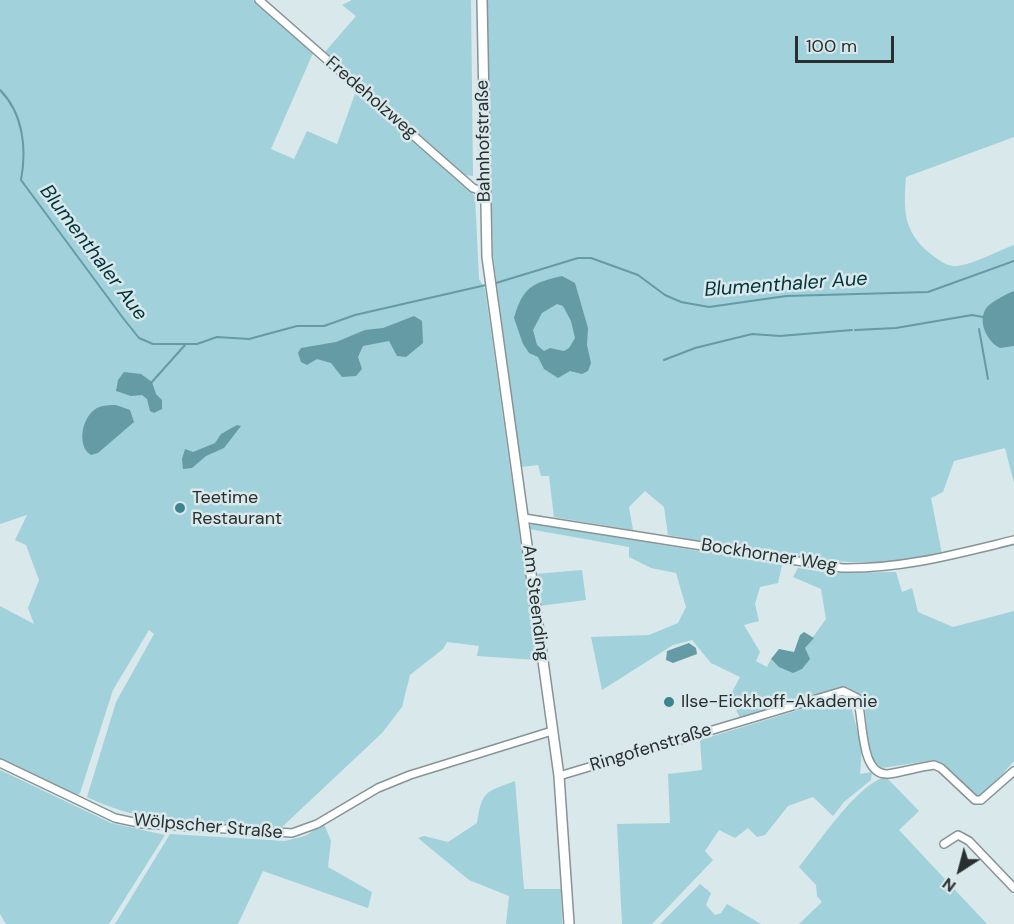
<!DOCTYPE html>
<html>
<head>
<meta charset="utf-8">
<style>
	body { margin:0 }
	#map { position:relative; width:1014px; height:924px; overflow:hidden; background:#d9e8eb; font-family:"DM Sans",sans-serif }
	canvas { display:block }
	.north { position:absolute; left:930px; top:840px; width:60px; height:60px; -webkit-text-stroke:4px #d9e8eb; paint-order:stroke; rotate:216deg; font-size:16px; font-weight:700; line-height:24px; text-align:center; color:#292e2f }
	.north::after { content:''; display:block; margin:auto; width:21px; height:27px; background:#292e2f; clip-path:polygon(50% 0,100% 100%,50% 72%,0 100%) }
	.scale { position:absolute; left:795px; top:36px; width:99px; height:27px; box-sizing:border-box; border:3px solid #292e2f; border-top:0; padding-left:8px; font-size:18px; line-height:21px; white-space:nowrap; color:#292e2f; -webkit-text-stroke:4px #d9e8eb; paint-order:stroke }
</style>
</head>
<body>
<div id="map">
<canvas width="1014" height="924"></canvas>
<div class="north">N</div>
<div class="scale">100 m</div>
</div>
<script>
const ctx = document.querySelector('canvas').getContext('2d');
ctx.lineJoin = 'round';
function fillPath(path, color) {
  ctx.fillStyle = color;
  ctx.fill(path, 'evenodd');
}
function stroke(path, color, width, dash) {
  ctx.strokeStyle = color;
  ctx.lineWidth = width;
  ctx.lineCap = dash ? 'butt' : 'round';
  ctx.setLineDash(dash || []);
  ctx.stroke(path);
}
function drawText(font, color, halo, rows, align = 'center') {
  ctx.font = font + ' "DM Sans",sans-serif';
  ctx.lineWidth = 5;
  ctx.setLineDash([]);
  ctx.textBaseline = 'middle';
  ctx.strokeStyle = halo;
  ctx.fillStyle = color;
  for (const [text, x, y, turn = 0] of rows) {
    ctx.save();
    ctx.translate(x, y);
    ctx.rotate((+turn || 0) * Math.PI / 180);
    ctx.textAlign = isNaN(turn) ? turn : align;
    if (halo) ctx.strokeText(text, 0, 0);
    ctx.fillText(text, 0, 0);
    ctx.restore();
  }
}
const green = new Path2D(`
	M 0,0 L 253,0 L 313,53 L 271,149 L 294,159 L 307,131 L 337,144 L 356,91 L 475,196 L 479,279 L 485,289 L 537,660 L 477,656 L 479,646 L 447,642 L 443,649 L 410,675 L 402,707 L 382,733 L 282,827 C 212,824 151,828 87,797 L 116,702 L 154,634 L 149,630 L 113,690 L 80,793 L 75,797 L 0,759 L 0,606 L 34,624 L 28,608 L 39,580 L 26,545 L 15,540 L 27,515 L 0,524 Z
	M 352,0 L 471,0 L 473,176 L 465,175 L 325,52 L 356,16 L 342,5 Z
	M 486,0 L 1014,0 L 1014,137 L 906,177 C 903,214 904,235 936,258 C 942,262 949,267 957,266 C 975,264 997,251 1014,245 L 1014,483 L 1005,448 L 954,461 L 943,492 L 931,498 L 942,554 C 851,575 759,551 668,535 L 664,507 L 645,491 L 629,507 L 633,530 L 554,517 L 549,476 L 541,476 L 538,465 L 521,467 L 493,255 Z
	M 532,523 L 782,565 L 778,583 L 760,587 L 755,604 L 759,621 L 744,625 L 760,652 L 756,661 L 767,667 L 771,659 L 774,663 L 805,648 L 826,619 L 821,589 L 793,577 L 798,568 L 831,573 L 896,572 L 902,592 L 912,588 L 918,612 L 953,627 L 1014,611 L 1014,761 L 983,796 L 974,795 L 942,765 L 934,760 L 882,768 C 853,749 882,702 846,687 L 740,718 L 730,696 L 740,677 L 711,663 L 692,640 L 673,645 L 602,690 L 591,637 L 649,635 L 678,623 L 686,607 L 676,573 L 651,568 L 629,557 L 629,547 L 529,529 Z
	M 582,570 L 586,600 L 539,606 L 535,574 Z
	M 848,695 L 862,748 L 860,774 L 872,772 L 871,780 L 844,802 L 833,816 L 813,797 L 788,806 L 765,835 L 757,837 L 748,828 L 735,838 L 719,830 L 705,851 L 713,860 L 652,924 L 622,924 L 617,824 L 670,823 L 668,774 L 702,770 L 700,740 Z
	M 0,770 L 111,823 L 165,835 L 109,924 L 6,924 L 0,914 Z
	M 886,777 L 919,811 L 899,830 L 987,924 L 799,924 L 822,902 L 817,896 L 816,885 L 799,867 C 818,844 858,783 886,777 Z
	M 515,781 L 524,889 L 561,889 L 562,924 L 506,924 L 509,896 L 469,880 L 418,838 L 424,836 L 448,842 L 477,823 C 482,791 485,792 515,781 Z
	M 324,824 L 331,841 L 328,867 L 372,892 L 368,908 L 263,871 L 238,924 L 115,924 L 170,834 L 285,841 L 305,836 Z
	M 700,884 L 711,893 L 706,905 L 715,915 L 721,913 L 727,904 L 761,924 L 660,924 Z`);
const water = new Path2D(`
	M 562,276 L 575,283 L 588,328 L 587,345 L 591,363 L 588,371 L 582,374 L 570,371 L 558,378 L 544,369 L 538,357 L 529,353 L 523,344 L 514,318 C 523,287 532,283 562,276 ZM 557,304 L 563,306 L 571,321 L 575,338 L 569,348 L 564,351 L 550,348 L 544,351 L 537,345 L 533,330 L 542,313 Z
	M 1014,291 L 1014,346 L 1000,348 C 986,341 976,319 988,306 C 995,300 1006,294 1014,291 Z
	M 414,316 L 422,321 L 423,343 L 406,357 L 397,356 L 389,341 L 363,346 L 358,357 L 362,369 L 356,376 L 342,377 L 331,363 L 317,359 L 307,365 L 301,362 L 298,353 L 301,348 L 336,342 L 365,330 L 383,328 Z
	M 124,372 L 141,374 L 152,382 L 156,394 L 162,400 L 162,409 L 154,413 L 150,411 L 147,399 L 142,395 L 131,396 L 116,391 L 118,380 Z
	M 116,405 L 130,410 L 134,422 L 98,453 L 91,455 C 76,446 82,416 97,408 C 103,405 110,405 116,405 Z
	M 237,425 L 241,426 L 224,448 L 206,456 L 192,468 L 183,469 L 182,459 L 185,449 L 193,452 L 215,443 L 221,434 Z
	M 804,632 L 814,638 L 805,648 L 810,659 L 802,669 L 793,673 L 779,667 L 771,659 L 779,649 L 794,652 L 800,635 Z
	M 689,643 L 696,648 L 697,654 L 673,663 L 666,660 L 667,651 Z`);
const stream = new Path2D(`
	M 0,90 C 23,113 27,148 21,180 L 123,318 L 139,338 L 153,344 L 197,344 L 217,337 L 249,339 L 297,326 L 324,326 L 355,315 L 486,285
	M 496,283 L 578,258 L 591,258 L 638,275 L 665,295 L 681,302 L 709,307 L 786,296 L 928,292 L 1014,261
	M 979,329 L 988,379
	M 855,330 L 896,328 L 972,315 L 983,317
	M 664,360 L 695,348 L 752,334 L 780,336 L 852,330
	M 151,383 L 185,345`);
const street = new Path2D(`
	M 259,0 L 473,188 L 484,192
	M 524,518 L 842,568 C 902,569 956,554 1014,540
	M 0,763 L 115,818 L 143,824 L 292,833 L 317,824 L 378,788 L 410,775 L 552,731
	M 559,776 L 843,691 L 857,698 C 864,717 859,776 888,774 C 903,772 919,767 934,765 L 941,768 L 975,800 L 981,800 L 1014,771
	M 944,844 L 958,835 L 969,841 L 1014,888`);
const secondary = new Path2D(`
	M 482,0 L 487,257 L 559,776 L 569,924`);
const markers = [
	[180,508,6,"#3e8490"],
	[669,702,6,"#3e8490"]
];
const streetNames = [
	["Fredeholzweg",371,98,41],
	["Bahnhofstraße",484,141,-91],
	["Bockhorner Weg",769,556,9],
	["Am Steending",535,603,83],
	["Ringofenstraße",651,748,-17],
	["Wölpscher Straße",208,827,5]
];
const poiNames = [
	["Teetime",192,498],
	["Restaurant",192,519],
	["Ilse-Eickhoff-Akademie",681,702]
];
const waterNames = [
	["Blumenthaler Aue",93,253,53],
	["Blumenthaler Aue",786,285,-4]
];
fillPath(green, '#a1d1da');
fillPath(water, '#659ba5');
stroke(stream, '#659ba5', 2);
stroke(street, '#869496', 10);
stroke(secondary, '#869496', 12);
stroke(street, '#fff', 7);
stroke(secondary, '#fff', 9);
for (const [x, y, r, color] of markers) {
  const dot = new Path2D();
  dot.arc(x, y, r, 0, 2 * Math.PI);
  ctx.fillStyle = color;
  ctx.fill(dot);
  stroke(dot, '#d9e8eb', 2);
}
drawText('18px', '#292e2f', '#d9e8eb', streetNames);
drawText('18px', '#292e2f', '#d9e8eb', poiNames, 'left');
drawText('italic 20px', '#00333b', '#d9e8eb', waterNames);
</script>
</body>
</html>
